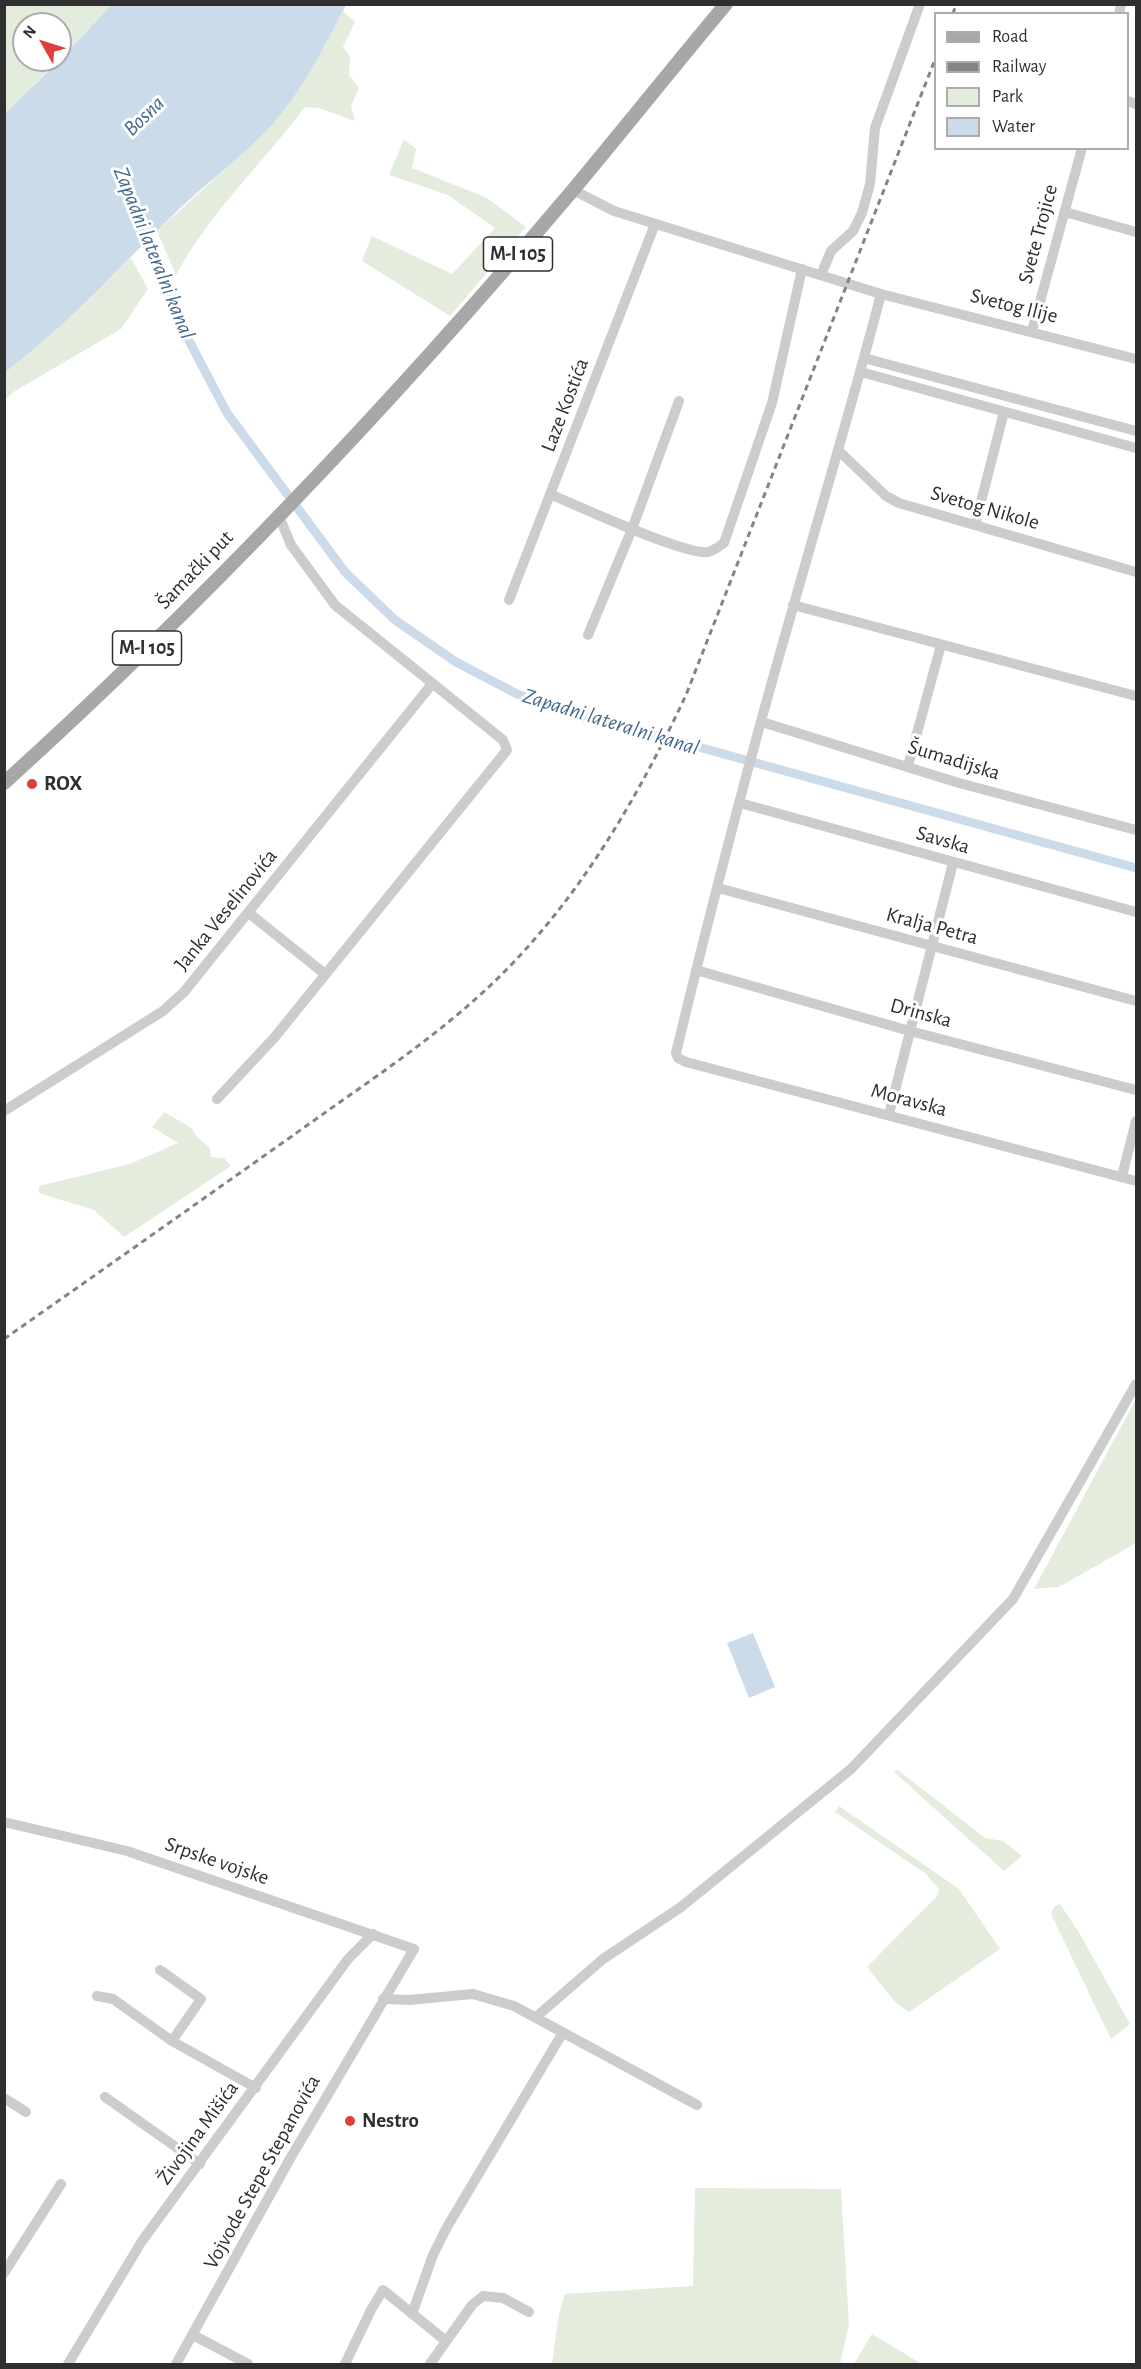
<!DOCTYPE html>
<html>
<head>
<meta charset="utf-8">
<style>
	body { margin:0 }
	#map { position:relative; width:1141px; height:2369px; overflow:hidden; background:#fff; font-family:"Alegreya Sans",sans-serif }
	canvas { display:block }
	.frame { position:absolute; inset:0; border:6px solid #2f2f2f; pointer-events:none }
	.legend { position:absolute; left:934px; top:12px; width:195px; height:138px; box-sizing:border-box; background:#fff; border:2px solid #acacac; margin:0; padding:8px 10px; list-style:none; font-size:18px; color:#2f2f2f }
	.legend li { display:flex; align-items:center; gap:12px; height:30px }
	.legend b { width:30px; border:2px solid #acacac }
	.north { position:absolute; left:12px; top:12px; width:60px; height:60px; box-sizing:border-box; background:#fff; border:2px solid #acacac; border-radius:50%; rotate:309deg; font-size:16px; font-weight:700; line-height:24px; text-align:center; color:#2f2f2f }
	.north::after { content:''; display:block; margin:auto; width:21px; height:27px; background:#dd3f3b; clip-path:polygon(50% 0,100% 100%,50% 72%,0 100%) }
</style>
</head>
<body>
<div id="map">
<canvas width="1141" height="2369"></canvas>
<div class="frame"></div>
<ul class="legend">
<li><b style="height:8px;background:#a7a7a7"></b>Road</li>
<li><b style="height:8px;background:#848484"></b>Railway</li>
<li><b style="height:16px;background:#e4ecde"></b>Park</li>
<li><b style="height:16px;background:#cbdbea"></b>Water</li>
</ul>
<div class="north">N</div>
</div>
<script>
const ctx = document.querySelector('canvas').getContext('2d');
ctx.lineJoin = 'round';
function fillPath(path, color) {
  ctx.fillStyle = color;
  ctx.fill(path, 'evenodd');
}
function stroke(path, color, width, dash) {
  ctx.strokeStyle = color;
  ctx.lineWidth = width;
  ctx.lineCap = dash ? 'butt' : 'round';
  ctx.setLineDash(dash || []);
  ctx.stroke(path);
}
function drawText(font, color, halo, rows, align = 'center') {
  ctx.font = font + ' "Alegreya Sans",sans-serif';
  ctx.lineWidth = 6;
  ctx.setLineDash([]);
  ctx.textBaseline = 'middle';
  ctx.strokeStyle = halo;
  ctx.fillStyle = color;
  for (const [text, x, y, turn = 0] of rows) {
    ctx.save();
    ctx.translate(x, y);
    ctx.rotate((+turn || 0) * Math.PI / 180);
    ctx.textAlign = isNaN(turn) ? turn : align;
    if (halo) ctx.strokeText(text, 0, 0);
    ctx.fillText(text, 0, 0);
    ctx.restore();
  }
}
const green = new Path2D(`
	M 5,5 L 111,5 L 60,59 L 60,24 L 24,24 L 24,60 L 59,60 L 5,113 Z
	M 343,11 L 355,22 L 343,47 L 350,57 L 349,75 L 359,88 L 351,106 L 355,121 L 319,108 L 305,107 C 262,164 210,212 176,275 L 157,231 L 257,140 L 321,52 Z
	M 404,139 L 416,149 L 412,168 L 487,198 L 526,227 L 450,316 L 362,261 L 372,236 L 452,274 L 495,228 L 448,195 L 389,175 Z
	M 131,258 L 148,289 L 121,329 L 15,391 L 5,400 L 4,372 L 34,349 Z
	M 164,1112 L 192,1128 L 196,1136 L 210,1148 L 211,1157 L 224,1158 L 231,1166 L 124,1237 L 94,1210 L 39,1193 L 39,1186 L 130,1164 L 178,1143 L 152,1127 Z
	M 1136,1399 L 1136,1543 L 1059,1587 L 1034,1589 Z
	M 898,1770 L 985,1838 L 1003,1841 L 1022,1856 L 1004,1871 L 893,1771 Z
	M 839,1806 L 959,1889 L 1000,1949 L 909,2012 L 895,2002 L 867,1967 L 938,1895 L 939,1889 L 926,1874 L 835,1812 Z
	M 1060,1904 L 1080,1934 L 1130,2024 L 1111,2039 L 1051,1914 L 1054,1907 Z
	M 695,2188 L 841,2189 L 849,2325 L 840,2364 L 552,2364 L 559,2314 L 565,2294 L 693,2286 Z
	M 872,2334 L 922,2364 L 854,2364 Z`);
const water = new Path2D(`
	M 111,5 L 346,5 C 325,45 305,86 275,121 C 243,158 202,185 168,220 C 115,272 64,328 5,372 L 5,113 L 60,60 Z
	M 753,1633 L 775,1687 L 749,1698 L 727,1643 Z`);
const canal = new Path2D(`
	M 144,231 L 176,316 L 227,413 L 345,572 L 395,620 L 456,662 L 517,694 L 589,719 L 655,735 L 1136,868`);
const minor = new Path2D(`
	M 1119,14 L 1121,4
	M 1128,101 L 1136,104
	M 573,190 L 614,211 L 881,294 L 1136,359
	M 1065,212 L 1136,232
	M 821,275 L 831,251 L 853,231 L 862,213 L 870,184 L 875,128 L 920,4
	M 881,294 C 854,398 823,501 794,604 C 751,753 712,903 676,1053 L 678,1058 L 686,1062 L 1136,1181
	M 1032,331 L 1082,148
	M 864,358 L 1136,431
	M 861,372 L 1136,448
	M 839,451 L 886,496 L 899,503 L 1136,572
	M 552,495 C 578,506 686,556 708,552 C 714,551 719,546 724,543 L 772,403 L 802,269
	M 975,525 L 1004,412
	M 509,600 L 655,224
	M 793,605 L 1136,696
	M 588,635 L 632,529 L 679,401
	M 762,722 L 959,783 L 1136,830
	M 908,766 L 941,645
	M 740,803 L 1136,912
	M 718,888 L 1136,1001
	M 250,914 L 325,974
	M 696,970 L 910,1031 L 1136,1090
	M 217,1099 L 274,1038 L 507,750 L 503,740 L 335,605 L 291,545 L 278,514
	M 4,1111 L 163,1011 L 184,992 L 432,684
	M 889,1114 L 953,863
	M 1122,1176 L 1136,1121
	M 4,1822 L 127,1851 L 414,1949 L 291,2157 L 176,2364
	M 160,1970 L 201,1999 L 172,2041
	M 97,1996 L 113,1999 L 172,2041 L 256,2088
	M 383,1999 L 409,2000 L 473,1994 L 514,2006 L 697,2105
	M 536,2017 L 603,1959 L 681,1907 L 851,1769 L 1013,1599 L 1136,1384
	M 105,2097 L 200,2164
	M 4,2098 L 26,2112
	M 4,2273 L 61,2184
	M 412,2314 L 433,2255 L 447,2227 L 562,2034
	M 193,2335 L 248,2364
	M 68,2364 L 142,2241 L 348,1959 L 373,1934
	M 345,2364 L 371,2310 L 383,2290 L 446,2341
	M 430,2364 L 472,2305 L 483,2296 L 503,2298 L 529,2312`);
const major = new Path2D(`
	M 4,783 C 206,600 397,398 573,190 C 624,129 674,66 726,4`);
const rail = new Path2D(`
	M 953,14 L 956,4
	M 4,1339 C 104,1269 203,1199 302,1129 C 373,1078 448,1030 509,967 C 585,889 640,793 686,695 L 936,57`);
const markers = [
	[32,784,6,"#dd3f3b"],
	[350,2121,6,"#dd3f3b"]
];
const shields = [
	[518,254,69],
	[147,648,69]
];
const shieldNames = [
	["M-I 105",518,254],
	["M-I 105",147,648]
];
const streetNames = [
	["Svete Trojice",1038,234,-75],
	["Svetog Ilije",1014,306,14],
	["Laze Kostića",565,405,-69],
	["Svetog Nikole",985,508,16],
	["Šamački put",195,570,-46],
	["Šumadijska",954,760,17],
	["Savska",943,840,16],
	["Janka Veselinovića",226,910,-51],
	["Kralja Petra",932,926,15],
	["Drinska",921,1013,15],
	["Moravska",909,1100,15],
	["Srpske vojske",217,1861,19],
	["Živojina Mišića",198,2133,-54],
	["Vojvode Stepe Stepanovića",262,2172,-61]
];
const poiNames = [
	["ROX",44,784],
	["Nestro",362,2121]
];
const waterNames = [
	["Bosna",144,116,-44],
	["Zapadni lateralni kanal",154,253,68],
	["Zapadni lateralni kanal",611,722,17]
];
fillPath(green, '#e4ecde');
fillPath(water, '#cbdbea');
stroke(canal, '#cbdbea', 9);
stroke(minor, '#ccc', 10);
stroke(major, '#a7a7a7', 14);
stroke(rail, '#848484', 3, [6, 4.5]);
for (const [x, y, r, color] of markers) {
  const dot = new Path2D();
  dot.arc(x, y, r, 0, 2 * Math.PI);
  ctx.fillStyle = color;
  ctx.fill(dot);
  stroke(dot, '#fff', 2);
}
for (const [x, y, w] of shields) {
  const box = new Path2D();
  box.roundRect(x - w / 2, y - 17, w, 34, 4.5);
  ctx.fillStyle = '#fff';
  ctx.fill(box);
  stroke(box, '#2f2f2f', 1.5);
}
drawText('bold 20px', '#2f2f2f', null, shieldNames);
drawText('21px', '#2f2f2f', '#fff', streetNames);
drawText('bold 21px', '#2f2f2f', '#fff', poiNames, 'left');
drawText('italic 22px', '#41698e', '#fff', waterNames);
</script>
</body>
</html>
